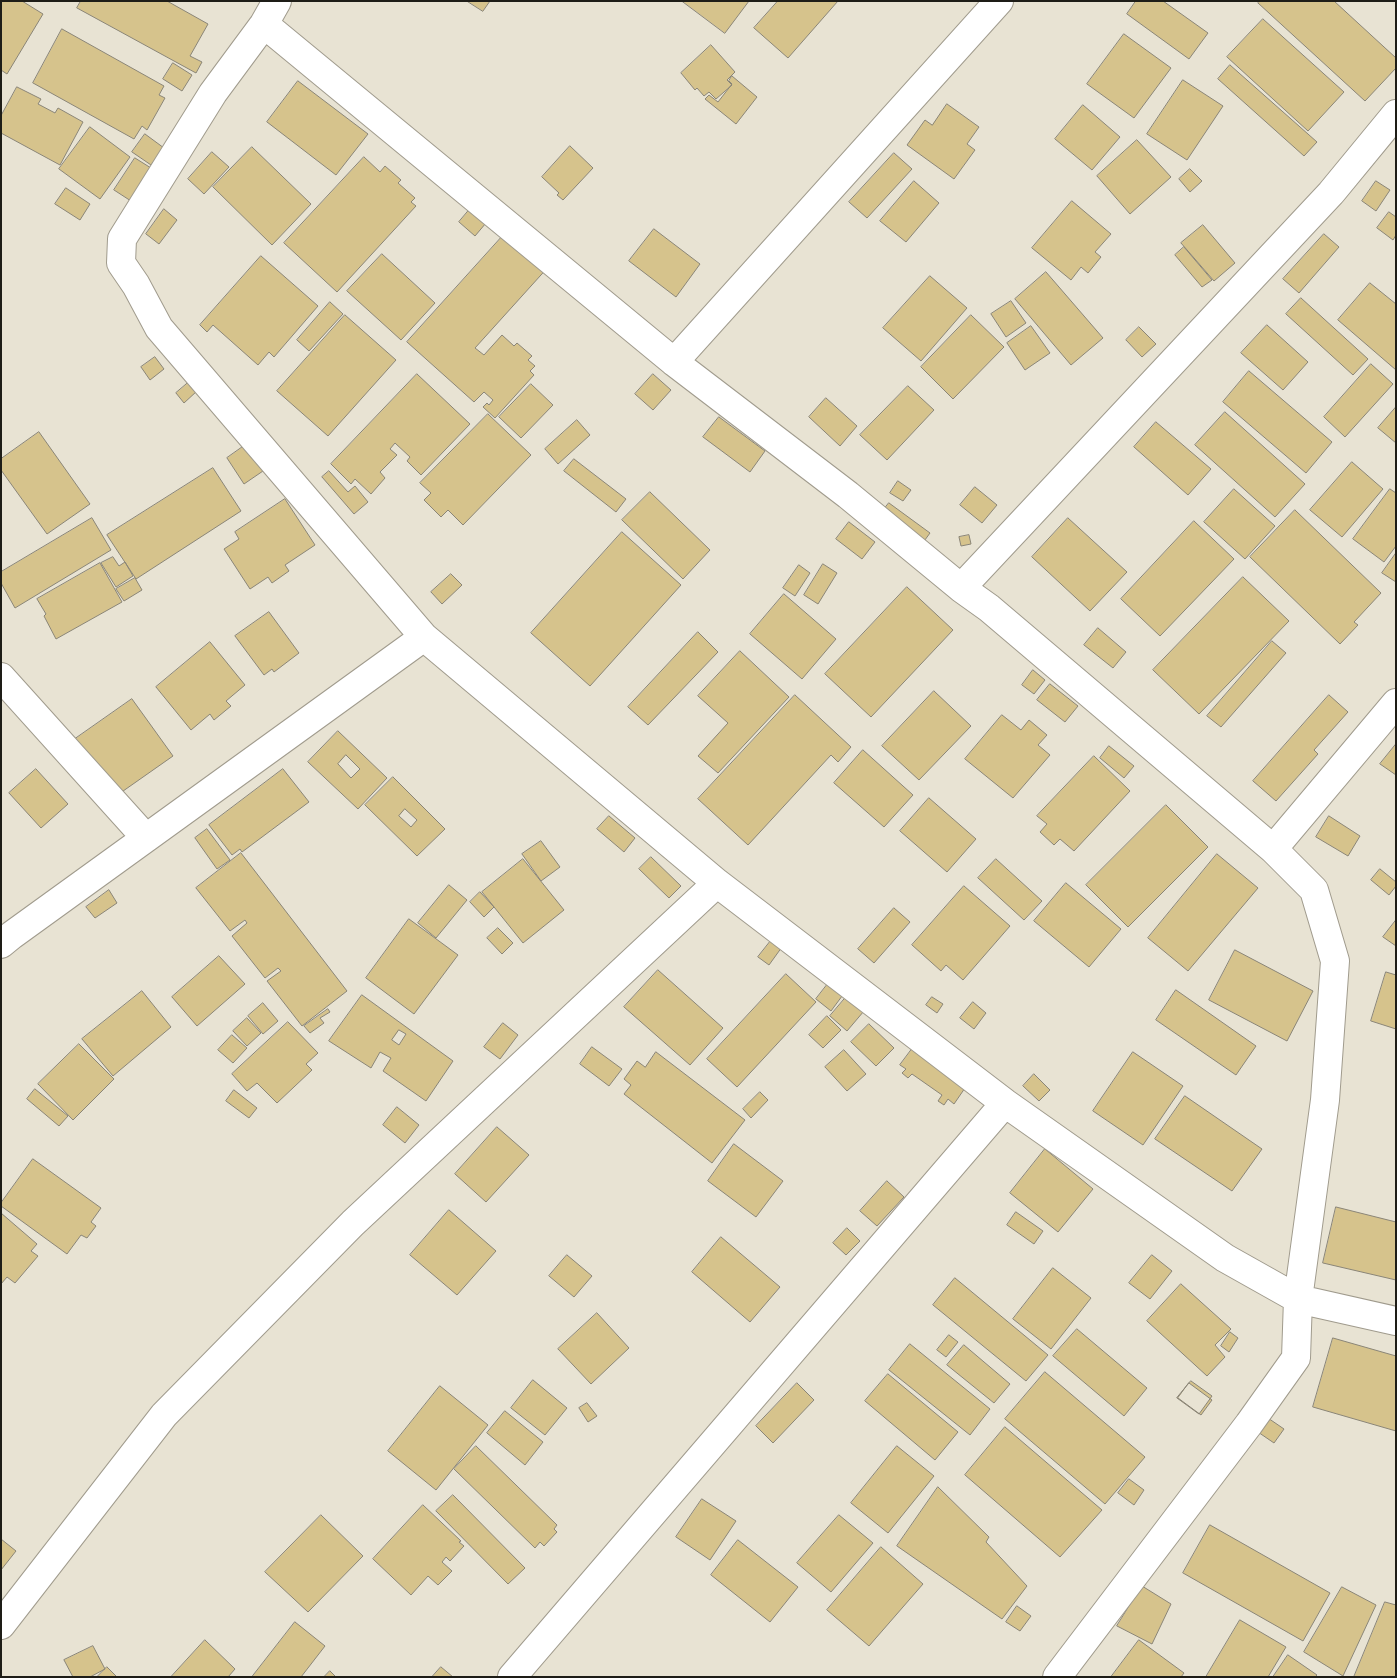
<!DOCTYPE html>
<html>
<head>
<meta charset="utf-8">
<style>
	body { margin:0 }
	#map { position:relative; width:1397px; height:1678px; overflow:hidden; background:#e8e3d3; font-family:"Noto Serif",serif }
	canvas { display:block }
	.frame { position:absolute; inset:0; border:2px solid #1e1d17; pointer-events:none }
</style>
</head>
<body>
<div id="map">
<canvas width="1397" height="1678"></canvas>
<div class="frame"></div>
</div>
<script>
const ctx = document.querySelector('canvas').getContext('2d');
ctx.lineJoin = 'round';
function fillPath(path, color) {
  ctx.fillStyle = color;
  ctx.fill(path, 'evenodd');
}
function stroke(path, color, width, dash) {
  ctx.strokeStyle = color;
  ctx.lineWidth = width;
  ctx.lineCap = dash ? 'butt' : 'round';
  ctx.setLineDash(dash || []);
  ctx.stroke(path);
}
const building = new Path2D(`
	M 1,1 L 22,1 L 43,14 L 7,74 L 1,70 Z
	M 81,1 L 167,1 L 208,24 L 190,56 L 202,62 L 196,73 L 77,8 Z
	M 467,1 L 490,1 L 483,11 Z
	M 682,1 L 749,1 L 725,33 Z
	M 778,1 L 838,1 L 788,58 L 754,28 Z
	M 1136,1 L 1163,1 L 1208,33 L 1189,59 L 1127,14 Z
	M 1260,1 L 1334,1 L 1396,58 L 1396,68 L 1365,101 L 1258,3 Z
	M 1263,19 L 1344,92 L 1308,131 L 1227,57 Z
	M 62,29 L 164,86 L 159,95 L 165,98 L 147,130 L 142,126 L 134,139 L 33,83 Z
	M 1124,34 L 1171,68 L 1134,118 L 1087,84 Z
	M 711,45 L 735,72 L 727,80 L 732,85 L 716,99 L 709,92 L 704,96 L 697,88 L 695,90 L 681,73 Z
	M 173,63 L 192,75 L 182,91 L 163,79 Z
	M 1230,65 L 1317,142 L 1304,156 L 1218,79 Z
	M 732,76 L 757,97 L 736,124 L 705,99 L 709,95 L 718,102 L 732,84 L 729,81 Z
	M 1183,80 L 1223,106 L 1187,160 L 1147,134 Z
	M 298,81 L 368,134 L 336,175 L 267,122 Z
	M 17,87 L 41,99 L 38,104 L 55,113 L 58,108 L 83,122 L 60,165 L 1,133 L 1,116 Z
	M 947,104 L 979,127 L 967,144 L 975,150 L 954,179 L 907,145 L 925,120 L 932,125 Z
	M 1083,105 L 1120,137 L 1092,170 L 1055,139 Z
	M 90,127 L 130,157 L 100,199 L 59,169 Z
	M 145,134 L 164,148 L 151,165 L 132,152 Z
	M 1137,140 L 1171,177 L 1130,214 L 1097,176 Z
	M 570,146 L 593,168 L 563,200 L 557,195 L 559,193 L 542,177 Z
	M 252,147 L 311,204 L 272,245 L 213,187 Z
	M 212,152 L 229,167 L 204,194 L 188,179 Z
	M 894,153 L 912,169 L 867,218 L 849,202 Z
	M 364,157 L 380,172 L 385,166 L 401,180 L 398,183 L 415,198 L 411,202 L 416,206 L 337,292 L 284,243 Z
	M 135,158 L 151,168 L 131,201 L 114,190 Z
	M 1190,169 L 1202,181 L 1190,192 L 1179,179 Z
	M 914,181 L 939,203 L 906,242 L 880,221 Z
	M 1376,181 L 1390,190 L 1376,211 L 1362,201 Z
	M 66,188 L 90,204 L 80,220 L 55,204 Z
	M 1072,201 L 1111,234 L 1095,252 L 1101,257 L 1088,273 L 1081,267 L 1071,280 L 1032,248 Z
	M 164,209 L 177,220 L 159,244 L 146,234 Z
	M 470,209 L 486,223 L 475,236 L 459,222 Z
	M 1389,212 L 1396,217 L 1396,235 L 1393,240 L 1377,228 Z
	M 1203,225 L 1235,263 L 1214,281 L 1181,243 Z
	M 509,229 L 550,265 L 475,348 L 484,355 L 502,335 L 514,346 L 517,343 L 532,356 L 528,360 L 535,366 L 530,371 L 534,375 L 495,418 L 483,407 L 487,403 L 489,405 L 493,400 L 484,392 L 474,402 L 407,342 Z
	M 654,229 L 700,264 L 676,297 L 629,261 Z
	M 1324,234 L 1339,247 L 1299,293 L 1283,279 Z
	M 1184,247 L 1212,280 L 1202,287 L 1175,255 Z
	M 382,254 L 435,303 L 401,340 L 347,291 Z
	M 261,256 L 318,306 L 274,357 L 269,352 L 258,365 L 213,325 L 207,332 L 200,325 Z
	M 1046,272 L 1103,338 L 1071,365 L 1015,299 Z
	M 930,276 L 967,308 L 921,361 L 883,328 Z
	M 1370,283 L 1396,304 L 1396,370 L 1338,320 Z
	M 1301,298 L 1368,359 L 1353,375 L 1286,314 Z
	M 1011,301 L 1026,323 L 1006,337 L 991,314 Z
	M 330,302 L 343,314 L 309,351 L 297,340 Z
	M 345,315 L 396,360 L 328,436 L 277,391 Z
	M 971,315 L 1004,347 L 953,399 L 921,367 Z
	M 1267,325 L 1308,362 L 1283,390 L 1241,353 Z
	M 1031,326 L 1050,353 L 1025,370 L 1007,343 Z
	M 1139,327 L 1156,344 L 1142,357 L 1126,340 Z
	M 155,357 L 164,369 L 150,380 L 141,367 Z
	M 1371,364 L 1393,384 L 1345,437 L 1324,417 Z
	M 1249,371 L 1332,442 L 1306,473 L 1223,402 Z
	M 417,374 L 470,424 L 421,475 L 407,461 L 410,457 L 395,443 L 390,449 L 397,455 L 380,472 L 385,478 L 371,494 L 355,479 L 351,484 L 331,464 Z
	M 653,374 L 671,390 L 653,410 L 635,394 Z
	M 189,382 L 197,391 L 184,403 L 176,393 Z
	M 531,384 L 553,405 L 521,438 L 499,417 Z
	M 908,386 L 934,410 L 887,460 L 860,435 Z
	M 826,398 L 857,426 L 840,446 L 809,417 Z
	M 1396,407 L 1396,443 L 1378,428 Z
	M 1225,412 L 1305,484 L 1275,517 L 1195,445 Z
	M 488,414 L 531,455 L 463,525 L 448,510 L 441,517 L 424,500 L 431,493 L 420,483 Z
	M 719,417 L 765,451 L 750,472 L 703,437 Z
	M 577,420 L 590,435 L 558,464 L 545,449 Z
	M 1156,422 L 1211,469 L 1188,495 L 1134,447 Z
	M 39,432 L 90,504 L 47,534 L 1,470 L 1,459 Z
	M 244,446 L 263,471 L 244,484 L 227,458 Z
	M 574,459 L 626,499 L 616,512 L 564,471 Z
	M 1352,462 L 1383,489 L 1342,537 L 1310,510 Z
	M 213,468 L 241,511 L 136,579 L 107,535 Z
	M 329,471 L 348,492 L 355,486 L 368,502 L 354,514 L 322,477 Z
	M 898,481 L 911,490 L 903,501 L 890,493 Z
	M 975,487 L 997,505 L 982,523 L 960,505 Z
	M 1234,489 L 1275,526 L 1245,559 L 1204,522 Z
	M 1390,489 L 1396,493 L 1396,546 L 1384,562 L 1353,539 Z
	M 650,492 L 710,550 L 683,579 L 622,520 Z
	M 285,499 L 315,545 L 285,565 L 289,571 L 272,583 L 268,577 L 250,589 L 224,549 L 239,539 L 235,532 Z
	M 889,503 L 930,533 L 922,544 L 881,513 Z
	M 1295,510 L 1381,593 L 1354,622 L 1358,625 L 1340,644 L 1250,557 Z
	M 92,518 L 111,550 L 15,608 L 1,583 L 1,572 Z
	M 1068,518 L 1127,572 L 1090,611 L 1032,557 Z
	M 1194,521 L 1234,559 L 1160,636 L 1121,599 Z
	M 849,522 L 875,542 L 862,559 L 836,539 Z
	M 622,532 L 681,585 L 590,686 L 531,633 Z
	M 969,535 L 971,544 L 961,546 L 959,537 Z
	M 1396,553 L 1396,582 L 1382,573 Z
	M 113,557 L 119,566 L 125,562 L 133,576 L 116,587 L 101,563 Z
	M 100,563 L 122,602 L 56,639 L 44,616 L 46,614 L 37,599 Z
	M 823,564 L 837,573 L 818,604 L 804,595 Z
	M 799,565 L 810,573 L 795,596 L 783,588 Z
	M 451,574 L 462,585 L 442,604 L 431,592 Z
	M 1243,577 L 1289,621 L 1199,714 L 1153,670 Z
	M 135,578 L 142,590 L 124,601 L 116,589 Z
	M 907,587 L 953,630 L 871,717 L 825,674 Z
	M 784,594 L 836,639 L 802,679 L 750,634 Z
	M 269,612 L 299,653 L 274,672 L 272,669 L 264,675 L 235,636 Z
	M 1098,628 L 1126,652 L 1113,668 L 1084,645 Z
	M 698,632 L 718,652 L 648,725 L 628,707 Z
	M 1272,641 L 1286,653 L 1221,727 L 1207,716 Z
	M 210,642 L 245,685 L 226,701 L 231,706 L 214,720 L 210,714 L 191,730 L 156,687 Z
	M 740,651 L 789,697 L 718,773 L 698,756 L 728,723 L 698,696 Z
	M 1033,670 L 1045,680 L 1034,694 L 1022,685 Z
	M 1050,684 L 1078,706 L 1065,722 L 1037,700 Z
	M 934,691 L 971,726 L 919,780 L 882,746 Z
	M 795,695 L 851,747 L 838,762 L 831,755 L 748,845 L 698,799 Z
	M 1329,695 L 1348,712 L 1314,750 L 1318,754 L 1276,801 L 1253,781 Z
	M 132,699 L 173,756 L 116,796 L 75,739 Z
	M 1002,715 L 1021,730 L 1029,720 L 1047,735 L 1038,745 L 1050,755 L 1013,798 L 965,759 Z
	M 338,731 L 387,778 L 358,809 L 308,762 ZM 346,755 L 360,769 L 351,778 L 338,764 Z
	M 1396,744 L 1396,775 L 1380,764 Z
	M 1109,746 L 1134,766 L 1124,778 L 1100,758 Z
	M 863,750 L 913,795 L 884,827 L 834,783 Z
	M 1094,756 L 1130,791 L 1074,851 L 1060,839 L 1054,845 L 1040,832 L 1047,824 L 1037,816 Z
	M 36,769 L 68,804 L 41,828 L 9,793 Z
	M 283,769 L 309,802 L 242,852 L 240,849 L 232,855 L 209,825 Z
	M 393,777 L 445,829 L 417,856 L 365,805 ZM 405,809 L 417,820 L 411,827 L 399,816 Z
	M 929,798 L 976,839 L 947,872 L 900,831 Z
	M 1166,805 L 1208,847 L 1128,927 L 1086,885 Z
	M 609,816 L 635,838 L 624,852 L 597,829 Z
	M 1329,816 L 1360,836 L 1348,856 L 1316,837 Z
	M 207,829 L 230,860 L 217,869 L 195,838 Z
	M 541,841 L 560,867 L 541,881 L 522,854 Z
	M 241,853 L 347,991 L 302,1026 L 267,981 L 281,971 L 278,968 L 265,978 L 232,936 L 247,923 L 245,920 L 230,931 L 196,888 Z
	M 1217,854 L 1258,888 L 1188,971 L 1148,938 Z
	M 651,857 L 681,886 L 669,898 L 639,869 Z
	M 523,859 L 564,910 L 523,943 L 482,892 Z
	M 996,859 L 1042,901 L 1024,920 L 978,878 Z
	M 1380,869 L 1396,882 L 1396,886 L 1389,895 L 1371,880 Z
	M 1066,883 L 1121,929 L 1089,967 L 1034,921 Z
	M 449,885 L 467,900 L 436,938 L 418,923 Z
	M 964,886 L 1010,926 L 963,980 L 946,965 L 941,971 L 912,945 Z
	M 109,890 L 117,903 L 95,918 L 86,907 Z
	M 480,892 L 494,907 L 484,917 L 470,902 Z
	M 894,908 L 910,922 L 874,963 L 858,949 Z
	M 409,919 L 458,955 L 414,1014 L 366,978 Z
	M 1396,920 L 1396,946 L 1383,937 Z
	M 498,928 L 513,943 L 502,954 L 487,938 Z
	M 777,933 L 787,940 L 769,965 L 758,957 Z
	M 1235,950 L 1313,991 L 1287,1041 L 1209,1000 Z
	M 219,956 L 245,984 L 197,1026 L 172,997 Z
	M 658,970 L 723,1028 L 690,1065 L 624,1007 Z
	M 1386,972 L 1396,975 L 1396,1029 L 1371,1021 Z
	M 786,974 L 816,1002 L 737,1087 L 707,1059 Z
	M 834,976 L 848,988 L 831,1011 L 816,999 Z
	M 1176,990 L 1256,1046 L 1236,1075 L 1156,1020 Z
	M 142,991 L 171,1027 L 113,1076 L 82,1039 Z
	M 362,995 L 453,1061 L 426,1101 L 383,1071 L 391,1058 L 380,1052 L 371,1068 L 329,1041 ZM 399,1030 L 406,1034 L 399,1045 L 392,1040 Z
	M 847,996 L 864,1011 L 847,1031 L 830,1016 Z
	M 932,997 L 943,1004 L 937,1013 L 926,1005 Z
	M 973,1002 L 986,1013 L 974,1029 L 960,1018 Z
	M 263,1003 L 278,1021 L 263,1034 L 248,1016 Z
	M 328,1009 L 330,1012 L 320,1018 L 324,1023 L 310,1033 L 304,1026 Z
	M 827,1016 L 841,1030 L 823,1048 L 809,1035 Z
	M 247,1018 L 261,1033 L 247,1046 L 233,1031 Z
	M 288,1022 L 318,1053 L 306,1064 L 312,1070 L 277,1103 L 257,1083 L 247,1091 L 232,1074 Z
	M 503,1023 L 518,1035 L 500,1059 L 484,1047 Z
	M 869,1024 L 894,1048 L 876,1066 L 851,1042 Z
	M 232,1035 L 247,1048 L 233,1063 L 218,1050 Z
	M 79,1044 L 114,1079 L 73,1120 L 38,1084 Z
	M 592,1047 L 622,1069 L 609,1086 L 580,1064 Z
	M 912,1049 L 965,1088 L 954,1104 L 948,1099 L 944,1105 L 938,1101 L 942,1095 L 912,1074 L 908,1078 L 902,1073 L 906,1069 L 900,1065 Z
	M 844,1050 L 866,1074 L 847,1091 L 825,1067 Z
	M 656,1052 L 745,1120 L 712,1163 L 624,1094 L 631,1085 L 624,1079 L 637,1061 L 645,1067 Z
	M 1133,1052 L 1183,1086 L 1143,1145 L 1093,1111 Z
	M 1034,1074 L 1050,1090 L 1039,1101 L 1023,1086 Z
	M 35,1089 L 68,1116 L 59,1126 L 27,1099 Z
	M 234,1090 L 257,1108 L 249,1118 L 226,1101 Z
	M 760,1092 L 768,1100 L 751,1118 L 743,1109 Z
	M 1185,1096 L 1262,1149 L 1232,1191 L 1155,1139 Z
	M 397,1107 L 419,1125 L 405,1143 L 383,1125 Z
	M 497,1127 L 529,1155 L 486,1202 L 455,1174 Z
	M 734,1144 L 783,1181 L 756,1217 L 708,1181 Z
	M 1045,1149 L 1093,1189 L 1058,1232 L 1010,1193 Z
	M 33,1159 L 101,1208 L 91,1222 L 96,1226 L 87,1238 L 81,1235 L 67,1254 L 1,1206 L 1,1203 Z
	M 887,1181 L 904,1197 L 877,1226 L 860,1211 Z
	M 1336,1207 L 1396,1222 L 1396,1280 L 1323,1263 Z
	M 449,1210 L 496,1251 L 457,1295 L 410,1255 Z
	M 1016,1212 L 1043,1231 L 1034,1244 L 1007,1225 Z
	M 1,1213 L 37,1244 L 31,1251 L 38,1256 L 15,1283 L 7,1277 L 1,1284 Z
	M 847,1228 L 860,1241 L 846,1255 L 833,1243 Z
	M 721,1237 L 780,1287 L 750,1322 L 692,1272 Z
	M 567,1255 L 592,1276 L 574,1297 L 549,1276 Z
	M 1152,1255 L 1172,1271 L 1150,1299 L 1129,1283 Z
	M 1053,1268 L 1091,1298 L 1051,1349 L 1013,1319 Z
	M 955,1278 L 1048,1355 L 1026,1381 L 933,1305 Z
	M 1181,1284 L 1231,1329 L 1215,1345 L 1225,1357 L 1207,1376 L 1147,1321 Z
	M 597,1313 L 629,1348 L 591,1384 L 558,1349 Z
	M 1077,1329 L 1147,1388 L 1124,1416 L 1053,1356 Z
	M 1230,1332 L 1238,1338 L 1229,1352 L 1221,1346 Z
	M 949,1335 L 958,1342 L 946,1357 L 937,1350 Z
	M 1333,1338 L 1396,1356 L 1396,1431 L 1313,1407 Z
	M 910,1344 L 990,1409 L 970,1435 L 889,1370 Z
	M 964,1345 L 1010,1384 L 994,1403 L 947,1365 Z
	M 1045,1372 L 1145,1457 L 1105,1504 L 1005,1419 Z
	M 888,1374 L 958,1432 L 935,1460 L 865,1401 Z
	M 533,1380 L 567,1408 L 545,1435 L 511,1408 Z
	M 1191,1381 L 1212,1396 L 1199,1414 L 1177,1398 Z
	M 797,1383 L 814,1400 L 773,1443 L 756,1426 Z
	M 1189,1383 L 1212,1400 L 1201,1415 L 1178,1398 Z
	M 440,1386 L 488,1425 L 436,1490 L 388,1451 Z
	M 587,1403 L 597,1416 L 588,1422 L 579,1408 Z
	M 505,1411 L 543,1442 L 525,1465 L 487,1433 Z
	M 1265,1416 L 1284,1429 L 1274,1443 L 1255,1430 Z
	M 1005,1427 L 1102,1510 L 1060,1557 L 965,1475 Z
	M 476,1446 L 557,1525 L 554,1529 L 557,1532 L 544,1546 L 540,1542 L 535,1548 L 454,1469 Z
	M 897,1446 L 934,1476 L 888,1533 L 851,1503 Z
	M 1129,1479 L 1144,1490 L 1134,1505 L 1118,1493 Z
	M 938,1487 L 989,1537 L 986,1542 L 1027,1586 L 1002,1619 L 897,1546 Z
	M 453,1495 L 525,1568 L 508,1584 L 436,1511 Z
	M 702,1499 L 736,1521 L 710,1560 L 676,1537 Z
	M 423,1505 L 461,1541 L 459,1542 L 464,1546 L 450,1561 L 446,1557 L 442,1562 L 452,1571 L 438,1585 L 428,1576 L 411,1595 L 373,1559 Z
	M 321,1515 L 363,1556 L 308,1612 L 265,1572 Z
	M 839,1515 L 873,1543 L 831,1592 L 797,1563 Z
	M 1210,1525 L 1330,1593 L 1303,1641 L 1183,1573 Z
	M 1,1539 L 16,1551 L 1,1570 Z
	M 738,1540 L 798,1587 L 770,1622 L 711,1575 Z
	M 881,1547 L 923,1584 L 869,1646 L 827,1610 Z
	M 1142,1586 L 1171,1604 L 1152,1644 L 1117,1626 Z
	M 1342,1587 L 1376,1605 L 1343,1676 L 1304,1652 Z
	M 1385,1602 L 1396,1605 L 1396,1677 L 1354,1677 Z
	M 1017,1606 L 1031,1616 L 1020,1631 L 1006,1622 Z
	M 1240,1620 L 1286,1647 L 1268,1677 L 1206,1677 Z
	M 295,1622 L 325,1646 L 301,1677 L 252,1677 Z
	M 205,1640 L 235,1669 L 228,1677 L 171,1677 Z
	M 1139,1640 L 1184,1673 L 1181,1677 L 1111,1677 Z
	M 93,1646 L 105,1669 L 90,1677 L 73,1677 L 64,1660 Z
	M 1288,1655 L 1317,1675 L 1315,1677 L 1273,1677 Z
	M 107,1667 L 117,1677 L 97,1677 Z
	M 441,1667 L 453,1677 L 432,1677 Z
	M 330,1671 L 336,1677 L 324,1677 Z`);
const minor = new Path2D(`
	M 277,1 L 264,24 L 213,93 L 122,239 L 121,263 L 136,285 L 159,328 L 424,637 L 717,883 L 1005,1103 L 1225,1258 L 1298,1299 L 1396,1321
	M 264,24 L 674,362 L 848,495 L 961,588 L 989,608 L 1273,849 L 1314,890 L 1335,961 L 1325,1100 L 1298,1299 L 1296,1358 L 1249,1424 L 1057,1677
	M 674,362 L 999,1
	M 961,588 L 1331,193 L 1396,114
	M 1,677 L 146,838
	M 1273,849 L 1396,703
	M 1,944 L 12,935 L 424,637
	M 1,1625 L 164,1415 L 353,1223 L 717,883
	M 512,1677 L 1005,1103`);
fillPath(building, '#d6c38c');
stroke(building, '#8a8577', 1);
stroke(minor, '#a09b8d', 30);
stroke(minor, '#fff', 28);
</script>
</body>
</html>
